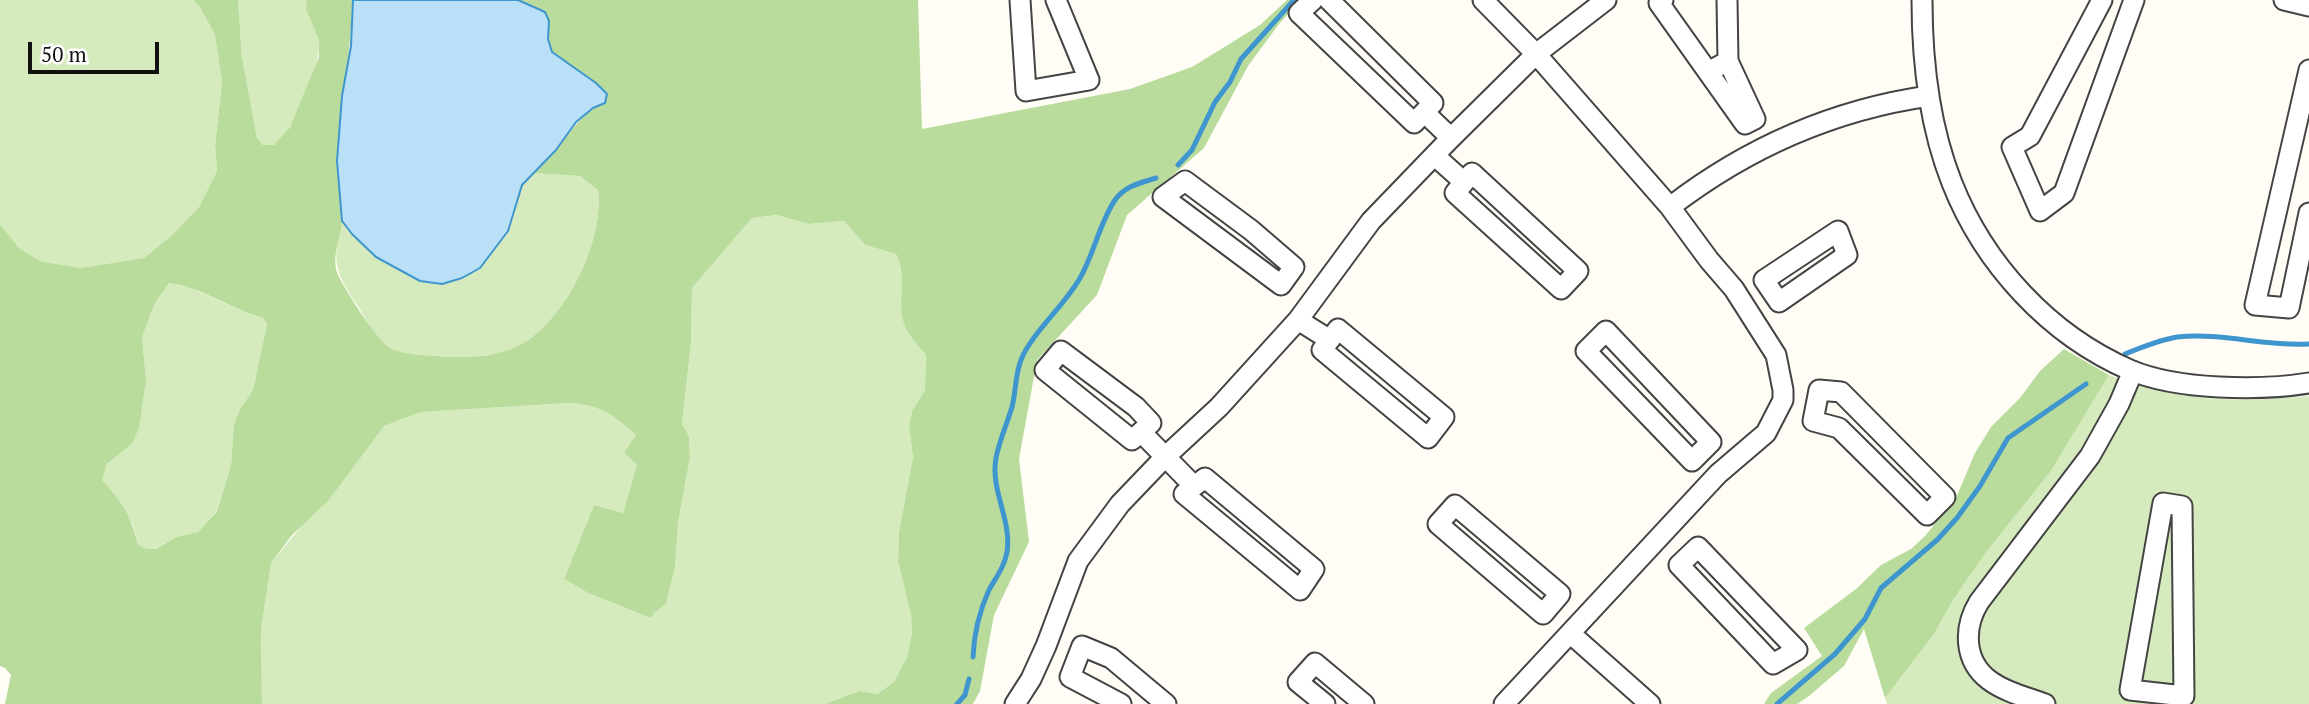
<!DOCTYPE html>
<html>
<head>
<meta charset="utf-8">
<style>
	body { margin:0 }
	#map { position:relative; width:2309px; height:704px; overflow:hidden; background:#fffdf5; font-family:"PT Serif",serif }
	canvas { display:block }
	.scale { position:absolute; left:28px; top:42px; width:131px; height:32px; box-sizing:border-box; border:4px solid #111; border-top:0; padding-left:9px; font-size:21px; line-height:24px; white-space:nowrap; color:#111; -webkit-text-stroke:5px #fff; paint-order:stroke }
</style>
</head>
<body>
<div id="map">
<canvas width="2309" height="704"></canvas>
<div class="scale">50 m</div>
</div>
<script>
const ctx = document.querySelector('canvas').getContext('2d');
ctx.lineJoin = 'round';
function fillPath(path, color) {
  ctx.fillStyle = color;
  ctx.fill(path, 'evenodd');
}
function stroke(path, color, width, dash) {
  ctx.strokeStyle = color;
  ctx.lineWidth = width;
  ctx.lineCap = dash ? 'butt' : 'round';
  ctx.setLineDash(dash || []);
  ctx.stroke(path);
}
const green = new Path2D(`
	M 0,0 L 193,0 L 200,7 L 215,35 L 222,82 L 215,145 L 217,171 L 199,207 L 172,235 L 144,258 L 80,268 L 40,261 L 19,248 L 0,224 Z
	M 238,0 L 307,0 C 306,16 316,26 319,42 C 322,59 299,114 288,129 C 284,135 279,140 274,145 L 263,145 L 257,138 L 242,57 Z
	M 532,173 L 580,176 L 598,190 C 605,239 563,328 515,348 C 491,358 462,358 436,356 C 423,355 401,355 389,348 C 375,339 366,318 357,305 C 334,270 332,262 342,221 L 352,234 L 376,257 L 419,281 L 462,278 L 480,268 L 508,231 L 522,185 Z
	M 778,215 L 809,224 L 844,221 L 865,245 L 896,254 C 906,272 899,296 902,316 C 904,331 916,343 926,355 L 925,390 L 912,411 L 909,426 L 913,457 L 899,532 L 898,561 L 911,615 L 912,632 L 907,657 L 894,682 L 877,694 L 858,691 L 825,704 L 262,704 L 261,630 L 271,563 L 384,426 L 421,412 L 571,403 C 602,405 612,415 636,435 L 637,464 L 623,513 L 594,505 L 564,579 L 588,593 L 651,618 L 655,612 L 666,604 L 675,567 L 678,523 L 690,458 L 689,436 L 682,425 L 691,343 L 692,288 L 752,218 Z
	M 169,283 C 201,288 231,309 263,318 L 267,324 L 253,390 L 240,409 L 234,424 L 231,465 L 217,510 L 198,532 L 176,537 L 155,549 L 147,549 L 138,546 L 133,525 L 102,480 L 107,464 L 132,444 L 146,379 L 142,337 L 155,303 Z
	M 2109,375 C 2182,401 2232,403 2309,396 L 2309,704 L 1887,704 L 1885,698 L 1934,634 L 1953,600 L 1987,551 L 2051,471 Z`);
const forest = new Path2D(`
	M 193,0 L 238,0 L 242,57 L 257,138 L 263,145 L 274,145 L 290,127 L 319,57 L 319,40 L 306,9 L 307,0 L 353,0 C 351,53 340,105 337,159 C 336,179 344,203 342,222 C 340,239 331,258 338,275 C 344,288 378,342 390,348 C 403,355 423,355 437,356 C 462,358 492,358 516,347 C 563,327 605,240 598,190 L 580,176 L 532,173 C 540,165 550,157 557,149 C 572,130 581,113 605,103 L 568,64 L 552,52 L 548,39 L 549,21 L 518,0 L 918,0 L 922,129 L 1130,89 L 1192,67 L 1260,25 L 1287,0 L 1301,0 L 1279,24 L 1248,66 L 1204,148 L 1127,215 L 1097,295 L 1037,360 L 1019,459 L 1029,542 L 994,615 L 980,691 L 973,704 L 825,704 L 859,691 L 877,694 L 894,682 L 907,657 L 912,632 L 911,615 L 898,561 L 899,532 L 913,457 L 909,426 L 912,411 L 925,390 L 926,355 C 916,343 904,331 902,316 C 899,296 906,272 896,254 L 865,245 L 844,221 L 809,224 L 777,215 L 752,218 L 692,288 L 691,343 L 682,424 L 689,436 L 690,458 L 678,523 L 675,567 L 666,604 L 655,612 L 651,618 L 588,593 L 564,579 L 594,505 L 623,513 L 637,464 L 624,453 L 636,435 C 612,415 602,405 570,403 L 421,412 L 384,426 L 328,501 L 292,535 L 271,563 L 261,630 L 262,704 L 5,704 L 11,675 L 5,668 L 0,666 L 0,224 L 19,248 L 40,261 L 80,268 L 144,258 L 172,235 L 199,207 L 217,171 L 215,145 L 222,82 L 215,35 L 200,7 ZM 169,283 C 201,287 231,309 263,318 L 267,324 L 253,390 L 240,409 L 234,424 L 231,465 L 217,511 L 198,532 L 176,537 L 156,549 L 147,549 L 138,545 C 131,516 122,502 102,480 L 107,464 L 132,444 L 139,428 L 146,379 L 142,337 L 155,303 Z
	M 2064,349 L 2109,375 L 2051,471 L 1987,551 L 1953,600 L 1934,634 L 1885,698 L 1864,629 L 1844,666 L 1809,696 L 1797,704 L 1764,704 L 1771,693 L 1822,656 L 1804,628 L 1856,589 L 1881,565 L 1911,549 L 1925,536 L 1956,498 L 1975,453 L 1991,427 L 2020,398 L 2040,371 Z`);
const water = new Path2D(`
	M 353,0 L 518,0 L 545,12 L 549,21 L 548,39 L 552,52 L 596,83 L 607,94 L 605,103 L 593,108 L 576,122 L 556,150 L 522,185 L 508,231 L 480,268 L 462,278 L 442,284 L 420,281 L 376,257 L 352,234 L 342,221 L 337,161 L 342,96 L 351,46 Z`);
const stream = new Path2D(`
	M 1178,165 L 1192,150 L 1215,102 L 1230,82 L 1241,59 L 1294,0
	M 2125,354 C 2142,347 2159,340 2177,337 C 2222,332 2265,347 2309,344
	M 973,657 C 974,632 979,612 989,590 C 996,577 1004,568 1007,552 C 1012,520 990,490 996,458 C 999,441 1007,424 1012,407 C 1016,392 1015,375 1021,360 C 1031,334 1065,305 1080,278 C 1094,254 1099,224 1115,200 C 1125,186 1140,183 1156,178
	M 957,704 L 965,695 L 969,679
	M 1777,704 L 1835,654 L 1865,619 L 1881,588 L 1937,540 L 1957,518 L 1980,486 L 2008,438 L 2086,384`);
const minor = new Path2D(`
	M 1020,0 L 1026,91 L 1089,80 L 1056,0
	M 1313,0 L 1299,13 L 1414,123 L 1433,103 L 1329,0
	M 1483,0 L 1536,54 L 1670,207 L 1709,260 L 1734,289 L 1776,355 L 1783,390 L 1783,400 L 1766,433 L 1718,474 L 1504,704
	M 1663,0 L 1659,3 L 1708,72 L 1728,61 L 1727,0
	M 1922,0 C 1922,62 1929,125 1952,183 C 1984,264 2049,335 2130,370 C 2177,390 2260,391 2309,383
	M 2102,0 L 2030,136 L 2012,147 L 2040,211 L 2064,193 L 2134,0
	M 2284,0 L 2309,6
	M 2309,70 L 2255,305 L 2289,308 L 2309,213
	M 1708,72 L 1745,124 L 1755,119 L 1728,61
	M 1425,113 L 1451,138
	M 1435,156 L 1464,182
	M 1472,173 L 1578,271 L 1561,289 L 1455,193 Z
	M 1185,181 L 1251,230 L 1294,267 L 1281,285 L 1163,197 Z
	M 1670,207 C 1748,147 1832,110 1929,96
	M 1838,231 L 1847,255 L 1779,302 L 1764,280 Z
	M 1298,320 L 1330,340
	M 1338,329 L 1444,417 L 1428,438 L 1322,350 Z
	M 1606,331 L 1711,442 L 1692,461 L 1586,351 Z
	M 1061,351 L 1136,407 L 1151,423 L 1132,440 L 1045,370 Z
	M 1819,390 L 1841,392 L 1945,497 L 1927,515 L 1839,428 L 1813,421 Z
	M 1141,432 L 1194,486
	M 1205,478 L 1314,569 L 1300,590 L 1184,494 Z
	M 2163,503 L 2182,506 L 2184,696 L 2130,690 Z
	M 1455,505 L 1560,594 L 1543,614 L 1438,524 Z
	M 1698,547 L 1797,650 L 1773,664 L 1679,565 Z
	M 1571,634 L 1650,704
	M 1015,704 L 1031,679 L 1046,646 L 1078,561 L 1120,504 L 1165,457 L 1219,407 L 1298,320 L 1371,221 L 1451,138 L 1536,54 L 1606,0
	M 1121,704 L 1070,677 L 1082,646 L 1111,658 L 1166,704
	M 1325,704 L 1298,682 L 1315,663 L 1364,704
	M 2045,704 C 2026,697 2005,692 1989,680 C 1964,661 1963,628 1979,602 L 2090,456 L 2119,404 L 2133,371`);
fillPath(green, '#d5ebbd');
fillPath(forest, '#b9dc9c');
fillPath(water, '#b9e0f7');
stroke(water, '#3f96cf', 2);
stroke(stream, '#3f96cf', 5);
stroke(minor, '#444', 23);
stroke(minor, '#fff', 19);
</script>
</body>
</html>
